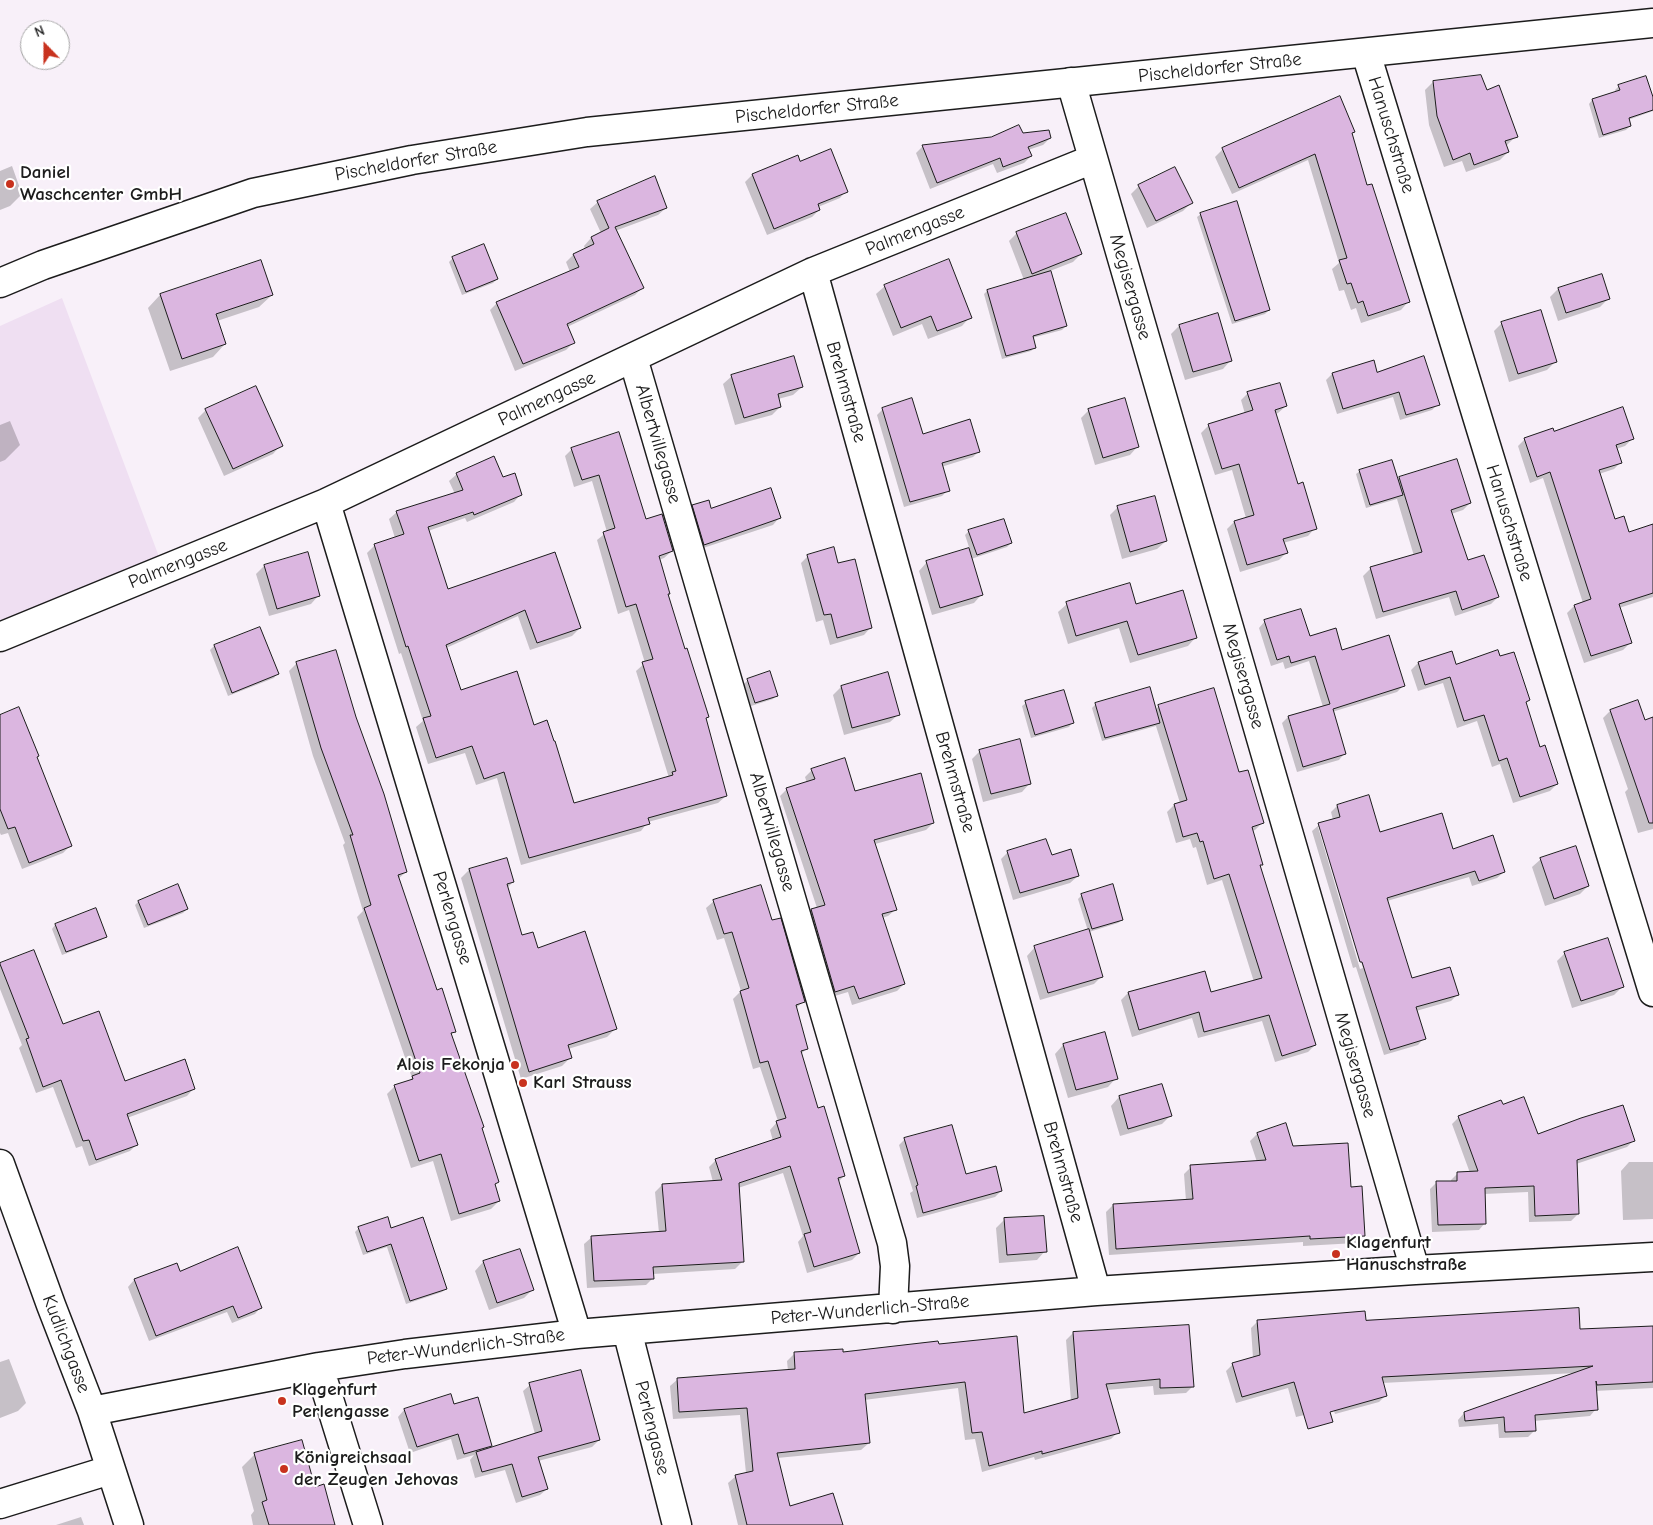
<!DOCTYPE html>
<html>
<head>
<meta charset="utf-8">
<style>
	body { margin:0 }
	#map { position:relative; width:1653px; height:1525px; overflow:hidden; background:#f8f0f9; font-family:"Comic Neue",sans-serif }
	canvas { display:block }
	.north { position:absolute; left:20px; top:20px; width:50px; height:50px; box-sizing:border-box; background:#fff; border:1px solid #a4a4a4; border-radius:50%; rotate:338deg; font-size:14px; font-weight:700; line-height:20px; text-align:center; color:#1c1c1c }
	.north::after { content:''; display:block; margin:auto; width:18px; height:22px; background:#c8321e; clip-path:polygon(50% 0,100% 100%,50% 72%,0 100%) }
</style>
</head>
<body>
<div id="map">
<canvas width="1653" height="1525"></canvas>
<div class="north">N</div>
</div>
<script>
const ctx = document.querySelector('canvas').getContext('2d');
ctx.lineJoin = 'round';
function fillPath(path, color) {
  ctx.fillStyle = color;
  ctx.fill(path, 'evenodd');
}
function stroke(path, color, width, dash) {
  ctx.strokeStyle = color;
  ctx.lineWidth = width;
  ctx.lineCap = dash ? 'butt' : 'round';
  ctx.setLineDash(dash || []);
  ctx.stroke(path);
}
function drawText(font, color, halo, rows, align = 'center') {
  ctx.font = font + ' "Comic Neue",sans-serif';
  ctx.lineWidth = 4.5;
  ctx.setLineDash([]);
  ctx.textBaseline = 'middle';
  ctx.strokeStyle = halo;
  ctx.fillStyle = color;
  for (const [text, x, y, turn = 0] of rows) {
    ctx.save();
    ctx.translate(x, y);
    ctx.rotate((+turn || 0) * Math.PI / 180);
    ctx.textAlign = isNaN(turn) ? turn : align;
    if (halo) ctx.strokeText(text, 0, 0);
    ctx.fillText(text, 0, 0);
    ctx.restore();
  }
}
const built = new Path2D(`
	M 62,298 L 164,570 L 0,637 L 0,326 Z`);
const shadow = new Path2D(`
	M 1433,82 L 1486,91 L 1516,136 L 1506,146 L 1508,152 L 1500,160 L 1466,172 L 1462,161 L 1444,167 L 1429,125 L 1425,90 Z
	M 1619,86 L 1653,101 L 1653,111 L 1628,120 L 1630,126 L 1626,130 L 1599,138 L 1589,104 L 1592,100 L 1616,93 L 1615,90 Z
	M 1339,98 L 1367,186 L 1408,302 L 1401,310 L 1361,323 L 1356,308 L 1351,310 L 1344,290 L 1339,291 L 1332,269 L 1339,263 L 1308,160 L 1232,194 L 1215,157 L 1223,149 Z
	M 1022,134 L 1050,138 L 1043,145 L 1028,150 L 1031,156 L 1024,163 L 997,173 L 993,164 L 930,189 L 916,153 L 923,146 Z
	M 797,157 L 800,163 L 846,191 L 840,198 L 818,207 L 819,210 L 812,217 L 767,235 L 745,182 L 752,175 Z
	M 12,166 L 22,194 L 10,206 L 0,210 L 0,171 Z
	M 1139,186 L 1191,203 L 1183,211 L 1147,228 L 1131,194 Z
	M 598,202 L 666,208 L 658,215 L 615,231 L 642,288 L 635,295 L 567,327 L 573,343 L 566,350 L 515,371 L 490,310 L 497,303 L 570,272 L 566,262 L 573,255 L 585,249 L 584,246 L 591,238 L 601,233 L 590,209 Z
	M 1201,214 L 1269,310 L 1265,314 L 1232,324 L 1197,217 Z
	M 1017,233 L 1081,254 L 1073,262 L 1050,271 L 1066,326 L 1062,330 L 1032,338 L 1035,347 L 1031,351 L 1002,359 L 984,294 L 987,291 L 1024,280 L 1009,241 Z
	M 453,258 L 497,279 L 493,283 L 462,295 L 449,262 Z
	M 260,261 L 272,295 L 259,307 L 217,321 L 225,344 L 213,357 L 170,371 L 148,308 L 160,295 Z
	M 885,286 L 970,317 L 962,326 L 928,339 L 922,324 L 893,336 L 876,294 Z
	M 1558,289 L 1608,299 L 1600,307 L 1558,321 L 1550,297 Z
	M 1502,323 L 1555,362 L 1547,370 L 1509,382 L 1494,331 Z
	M 1179,326 L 1231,360 L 1223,369 L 1185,380 L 1171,334 Z
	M 1373,361 L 1376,373 L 1438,404 L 1432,410 L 1400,420 L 1393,397 L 1337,414 L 1326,380 L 1332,374 Z
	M 732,376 L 802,387 L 793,395 L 778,399 L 780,407 L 772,415 L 735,425 L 723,384 Z
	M 1248,393 L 1286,406 L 1278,413 L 1275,414 L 1297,485 L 1315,528 L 1308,536 L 1283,543 L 1286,553 L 1279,560 L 1240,572 L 1227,529 L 1234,522 L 1246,518 L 1232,470 L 1215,475 L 1201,433 L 1208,426 L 1245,414 L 1241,400 Z
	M 883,409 L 922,435 L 979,451 L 973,457 L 941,467 L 948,490 L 942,496 L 904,507 L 877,415 Z
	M 206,410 L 281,445 L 273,454 L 224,476 L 198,418 Z
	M 1089,410 L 1138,446 L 1130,455 L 1095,465 L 1081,418 Z
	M 10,421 L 20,445 L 5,460 L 0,462 L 0,425 Z
	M 1553,432 L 1632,439 L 1625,446 L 1616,449 L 1621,462 L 1614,469 L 1599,474 L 1614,520 L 1628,534 L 1653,526 L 1653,597 L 1619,608 L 1630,643 L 1623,650 L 1584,663 L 1567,613 L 1574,606 L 1583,603 L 1543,478 L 1530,483 L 1518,446 L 1525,439 Z
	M 618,434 L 645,520 L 672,551 L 664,558 L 659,560 L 669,593 L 667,595 L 705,719 L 726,796 L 718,803 L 648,822 L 641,831 L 521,865 L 497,778 L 476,785 L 465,753 L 428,764 L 416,727 L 423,721 L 401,653 L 399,654 L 367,553 L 375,545 L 395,538 L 389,519 L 397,512 L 455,494 L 449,481 L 457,474 L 503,478 L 521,494 L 514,502 L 467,522 L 465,518 L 428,531 L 447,591 L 554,553 L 580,628 L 572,636 L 530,650 L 518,616 L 446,648 L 460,691 L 533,726 L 573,805 L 669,778 L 636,671 L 645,663 L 629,610 L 618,614 L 597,540 L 607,532 L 592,481 L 574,487 L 565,456 L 572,449 Z
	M 1456,461 L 1470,503 L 1463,510 L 1451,514 L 1467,562 L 1498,597 L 1491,604 L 1455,616 L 1449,597 L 1376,619 L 1363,576 L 1370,569 L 1414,556 L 1397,499 L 1366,508 L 1356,474 L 1360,471 L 1397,480 L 1399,478 Z
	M 693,506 L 710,510 L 779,518 L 773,525 L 697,550 L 686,513 Z
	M 1118,507 L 1166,541 L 1157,549 L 1122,559 L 1110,515 Z
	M 969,531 L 1011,543 L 1007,547 L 971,559 L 982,594 L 974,603 L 932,615 L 919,571 L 927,562 L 970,550 L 965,535 Z
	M 307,553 L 319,595 L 311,604 L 269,616 L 256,574 L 264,566 Z
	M 808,556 L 871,627 L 864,635 L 830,645 L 823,620 L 816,622 L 801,563 Z
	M 1067,604 L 1136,605 L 1196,637 L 1188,646 L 1130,663 L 1119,628 L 1068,644 L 1058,612 Z
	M 1265,621 L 1341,652 L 1403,686 L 1397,692 L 1332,712 L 1345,753 L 1339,760 L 1297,772 L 1282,723 L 1288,717 L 1323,707 L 1309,661 L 1285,669 L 1283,662 L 1271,666 L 1259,628 Z
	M 260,629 L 277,674 L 274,678 L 228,696 L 210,650 L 214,646 Z
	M 297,663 L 355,718 L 406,872 L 398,879 L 436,991 L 454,1031 L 451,1035 L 498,1182 L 494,1186 L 499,1201 L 491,1209 L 451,1221 L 433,1161 L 411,1168 L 387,1094 L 395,1086 L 408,1082 L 412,1078 L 357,917 L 363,911 L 343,845 L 345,843 L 313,756 L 289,671 Z
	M 1418,663 L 1456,666 L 1528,700 L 1525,704 L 1540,748 L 1557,784 L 1550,791 L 1513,803 L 1500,764 L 1492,767 L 1477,721 L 1457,728 L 1443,683 L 1418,691 L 1411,670 Z
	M 748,680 L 777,695 L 773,699 L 751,706 L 744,684 Z
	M 841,687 L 899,714 L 890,722 L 844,735 L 833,695 Z
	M 1026,703 L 1072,723 L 1069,727 L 1031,738 L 1022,706 Z
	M 1096,704 L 1155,710 L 1159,706 L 1239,774 L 1262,823 L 1255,830 L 1252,831 L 1261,864 L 1259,866 L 1315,1045 L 1308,1052 L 1275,1062 L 1262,1021 L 1198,1038 L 1192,1018 L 1132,1037 L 1121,1000 L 1128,993 L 1204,973 L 1211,994 L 1254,982 L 1222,880 L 1207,885 L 1196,847 L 1193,848 L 1190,839 L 1176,843 L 1167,812 L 1174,805 L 1180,803 L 1156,726 L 1102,741 L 1092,708 Z
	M 1610,711 L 1653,725 L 1653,829 L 1638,833 L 1625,792 L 1628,789 L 1603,718 Z
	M 0,716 L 36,757 L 70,846 L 63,853 L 22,869 L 8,833 L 1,835 L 0,833 Z
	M 980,751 L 1030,783 L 1022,792 L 983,802 L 972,759 Z
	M 812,770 L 854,793 L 933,823 L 926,830 L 875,844 L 895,910 L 888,916 L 882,918 L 904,984 L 897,991 L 852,1005 L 848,992 L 828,998 L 804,917 L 811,910 L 817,908 L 780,796 L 787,789 L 807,783 L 805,777 Z
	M 1337,806 L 1379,834 L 1452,850 L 1504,872 L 1497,878 L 1472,886 L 1469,877 L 1387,901 L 1411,980 L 1457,995 L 1451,1001 L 1416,1011 L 1424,1038 L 1418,1045 L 1384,1055 L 1356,967 L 1353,968 L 1312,831 L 1319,825 L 1333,820 L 1331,812 ZM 1318,827 L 1320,827 L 1363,968 L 1360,969 Z
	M 1008,852 L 1051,857 L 1078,876 L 1070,883 L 1013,900 L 1001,859 Z
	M 1541,859 L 1588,886 L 1580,894 L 1545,906 L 1532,867 Z
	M 469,870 L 513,882 L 507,888 L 522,936 L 537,949 L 616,1028 L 607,1037 L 568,1049 L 570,1058 L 562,1066 L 521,1079 L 461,878 Z
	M 1082,895 L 1122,920 L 1118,923 L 1089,932 L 1102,976 L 1094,984 L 1040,1000 L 1027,956 L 1035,947 L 1088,931 L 1078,899 Z
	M 714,901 L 771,922 L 804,1001 L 796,1008 L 806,1049 L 800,1055 L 817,1110 L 844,1176 L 838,1182 L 859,1253 L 852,1260 L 807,1273 L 798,1242 L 803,1236 L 783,1173 L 738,1188 L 742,1262 L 735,1269 L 653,1274 L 653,1278 L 646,1285 L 587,1288 L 584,1244 L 592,1237 L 659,1233 L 655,1192 L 662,1185 L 713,1182 L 709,1167 L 716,1160 L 773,1141 L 770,1130 L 778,1121 L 760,1067 L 753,1069 L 733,999 L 741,991 L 724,938 L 717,940 L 706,908 Z
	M 138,902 L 187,909 L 183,913 L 144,928 L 135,905 Z
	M 55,925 L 105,937 L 101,940 L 62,955 L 52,929 Z
	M 1565,953 L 1623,986 L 1614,995 L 1572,1008 L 1557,961 Z
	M 0,964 L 63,1026 L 124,1083 L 194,1088 L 187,1096 L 127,1118 L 137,1144 L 130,1151 L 89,1166 L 82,1146 L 76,1148 L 53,1087 L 36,1093 L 19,1048 L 22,1045 L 0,989 Z
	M 1104,1034 L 1116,1078 L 1108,1087 L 1068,1098 L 1055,1054 L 1063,1045 Z
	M 1162,1085 L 1170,1116 L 1162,1124 L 1120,1136 L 1111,1106 L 1119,1097 Z
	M 1459,1117 L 1537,1135 L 1633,1141 L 1627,1147 L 1576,1164 L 1578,1214 L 1571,1221 L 1529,1222 L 1528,1192 L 1484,1194 L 1485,1223 L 1479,1230 L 1432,1232 L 1430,1189 L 1437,1182 L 1451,1182 L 1451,1180 L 1458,1173 L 1470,1173 L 1452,1124 Z
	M 1257,1134 L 1292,1148 L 1349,1188 L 1364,1235 L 1356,1243 L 1303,1246 L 1303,1242 L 1109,1255 L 1106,1212 L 1113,1205 L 1186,1201 L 1184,1174 L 1191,1167 L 1257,1162 L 1250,1141 Z
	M 905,1139 L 965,1176 L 1001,1191 L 995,1197 L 917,1218 L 910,1193 L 913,1191 L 899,1145 Z
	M 1629,1162 L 1653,1162 L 1653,1219 L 1623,1220 L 1621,1171 Z
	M 1005,1219 L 1045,1251 L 1037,1260 L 999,1263 L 996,1228 Z
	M 359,1228 L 390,1229 L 446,1289 L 442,1292 L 406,1304 L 387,1247 L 363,1255 L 355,1232 Z
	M 519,1250 L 533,1289 L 524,1298 L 489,1310 L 475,1271 L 483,1262 Z
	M 176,1264 L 179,1272 L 261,1307 L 255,1314 L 232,1323 L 227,1312 L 149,1341 L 128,1287 L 134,1280 Z
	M 1258,1321 L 1365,1321 L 1579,1330 L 1653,1327 L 1653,1388 L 1595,1391 L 1596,1409 L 1590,1416 L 1534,1421 L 1535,1430 L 1528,1437 L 1499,1438 L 1498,1424 L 1459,1427 L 1458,1420 L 1464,1413 L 1576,1373 L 1382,1383 L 1386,1395 L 1379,1402 L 1335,1414 L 1333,1408 L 1296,1417 L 1288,1388 L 1236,1403 L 1226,1371 L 1233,1364 L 1253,1358 L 1251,1328 Z
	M 1073,1333 L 1193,1386 L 1186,1393 L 1154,1395 L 1153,1386 L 1106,1390 L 1118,1432 L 1111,1439 L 1035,1460 L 1034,1457 L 982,1472 L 975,1439 L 965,1440 L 958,1388 L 864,1400 L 869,1443 L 861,1450 L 777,1458 L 789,1508 L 842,1525 L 738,1525 L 728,1483 L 736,1476 L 746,1473 L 740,1415 L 673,1419 L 670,1386 L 678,1379 L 788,1371 L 787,1361 L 794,1354 L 842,1353 L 937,1343 L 1023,1415 L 1071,1401 L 1066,1340 Z
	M 9,1359 L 26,1403 L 18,1411 L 0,1418 L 0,1362 Z
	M 530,1385 L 599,1440 L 592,1447 L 538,1461 L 547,1489 L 540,1495 L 516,1503 L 505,1470 L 475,1478 L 470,1460 L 474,1455 L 457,1460 L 451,1439 L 410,1453 L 398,1417 L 404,1410 L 450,1395 L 453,1405 L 490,1446 L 486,1450 L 535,1434 L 523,1391 Z
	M 255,1454 L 334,1525 L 253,1525 L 251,1515 L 254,1511 L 242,1467 Z
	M 81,1517 L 84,1525 L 56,1525 Z`);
const building = new Path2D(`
	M 1481,75 L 1487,90 L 1499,85 L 1518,137 L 1505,141 L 1509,152 L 1474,165 L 1470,153 L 1453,160 L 1437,116 L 1433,81 Z
	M 1646,76 L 1653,97 L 1653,110 L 1629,118 L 1631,126 L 1603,135 L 1592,99 L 1620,90 L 1618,85 Z
	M 1340,96 L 1355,132 L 1352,133 L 1367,185 L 1372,184 L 1410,302 L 1368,316 L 1363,301 L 1358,303 L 1351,283 L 1347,284 L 1339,260 L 1347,258 L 1315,154 L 1239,188 L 1222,148 Z
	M 1019,125 L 1023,133 L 1049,130 L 1051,138 L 1028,147 L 1032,156 L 1003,167 L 1000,158 L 937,183 L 922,145 L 991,137 Z
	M 831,149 L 848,192 L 818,204 L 820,210 L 774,229 L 752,174 L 798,155 L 800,161 Z
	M 1175,167 L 1193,203 L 1156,221 L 1138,185 Z
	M 655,176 L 667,208 L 615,227 L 644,288 L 567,324 L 575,343 L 523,364 L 496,302 L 579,267 L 573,254 L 594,244 L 591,237 L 609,228 L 597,201 Z
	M 1237,201 L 1270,310 L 1235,321 L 1200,213 Z
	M 1066,213 L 1082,254 L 1032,274 L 1016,232 Z
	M 484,244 L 498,279 L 466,292 L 452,257 Z
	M 949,259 L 972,318 L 937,331 L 931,316 L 901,328 L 884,285 Z
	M 261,260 L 273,295 L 216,314 L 226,344 L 182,359 L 160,294 Z
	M 1051,271 L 1067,326 L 1033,336 L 1036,348 L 1006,356 L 987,290 Z
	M 1602,274 L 1610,299 L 1566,313 L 1558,288 Z
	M 1541,310 L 1557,362 L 1518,374 L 1501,322 Z
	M 1218,313 L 1232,361 L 1193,372 L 1179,325 Z
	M 794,356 L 803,387 L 778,394 L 781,407 L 744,418 L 731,375 Z
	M 1424,356 L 1440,405 L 1406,415 L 1399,392 L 1343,409 L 1332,373 L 1374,360 L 1377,372 Z
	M 1280,383 L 1287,406 L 1275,410 L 1298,484 L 1303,482 L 1317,529 L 1283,539 L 1288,553 L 1247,565 L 1234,521 L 1254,515 L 1239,464 L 1222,469 L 1208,424 L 1253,410 L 1247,392 Z
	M 256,386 L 283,446 L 233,469 L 205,409 Z
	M 912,398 L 923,434 L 970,419 L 980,452 L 942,463 L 950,491 L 910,502 L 882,408 Z
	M 1125,398 L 1139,447 L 1103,458 L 1088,409 Z
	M 1623,407 L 1634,439 L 1616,445 L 1622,463 L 1599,470 L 1615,519 L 1624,516 L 1629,532 L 1653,524 L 1653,593 L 1619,604 L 1632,643 L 1591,656 L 1574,605 L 1591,599 L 1550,472 L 1537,477 L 1524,438 L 1553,428 L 1554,431 Z
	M 619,432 L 646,519 L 662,514 L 673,551 L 659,556 L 670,594 L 668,594 L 685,649 L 687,648 L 709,717 L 706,718 L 727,796 L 648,818 L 650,824 L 529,858 L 504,772 L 484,779 L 472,746 L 436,758 L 423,718 L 431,716 L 408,646 L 406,647 L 374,544 L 404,534 L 396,511 L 463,490 L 456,473 L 494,456 L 503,477 L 515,473 L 522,495 L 474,515 L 473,512 L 428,527 L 448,589 L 555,552 L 581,628 L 537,643 L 525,610 L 446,645 L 461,690 L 517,671 L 534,725 L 547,720 L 554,741 L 555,741 L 574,803 L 673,775 L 672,772 L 676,771 L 642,662 L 653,659 L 636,604 L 626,607 L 603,532 L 615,528 L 599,475 L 582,480 L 571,448 Z
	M 1457,459 L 1471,503 L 1451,510 L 1468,560 L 1484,555 L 1499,597 L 1462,610 L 1456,591 L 1383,612 L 1370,567 L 1422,552 L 1399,477 Z
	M 1392,460 L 1403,495 L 1370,505 L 1359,470 Z
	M 771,488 L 781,518 L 704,545 L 692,505 L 709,500 L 711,508 Z
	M 1155,496 L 1167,541 L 1130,552 L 1117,506 Z
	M 1004,519 L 1012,543 L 977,555 L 968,530 Z
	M 834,547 L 838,563 L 855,559 L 872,628 L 837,638 L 831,614 L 824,615 L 807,555 Z
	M 969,548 L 983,595 L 940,608 L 926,561 Z
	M 308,552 L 320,596 L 277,609 L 264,565 Z
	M 1130,583 L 1136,604 L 1183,590 L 1197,638 L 1138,655 L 1127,621 L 1076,636 L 1066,602 Z
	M 1301,609 L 1310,636 L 1336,628 L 1342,650 L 1389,635 L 1405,686 L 1333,709 L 1346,754 L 1303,767 L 1288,716 L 1330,704 L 1315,656 L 1291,663 L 1289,656 L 1277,660 L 1264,620 Z
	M 260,627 L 279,674 L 232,693 L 214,645 Z
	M 336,650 L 356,717 L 384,794 L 407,872 L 398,875 L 437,990 L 442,988 L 456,1032 L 451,1033 L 484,1127 L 482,1128 L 499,1182 L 495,1184 L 500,1201 L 459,1214 L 441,1154 L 419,1161 L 394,1085 L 413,1079 L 412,1076 L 420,1073 L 364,908 L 371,905 L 350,835 L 353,835 L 321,748 L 296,662 Z
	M 1498,650 L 1500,656 L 1514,652 L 1530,700 L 1526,702 L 1540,747 L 1545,745 L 1558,784 L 1520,797 L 1507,758 L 1499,761 L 1484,715 L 1464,721 L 1450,677 L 1425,685 L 1418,662 L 1452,651 L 1456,664 Z
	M 770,671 L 778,696 L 755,703 L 747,679 Z
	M 888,672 L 900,715 L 852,728 L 841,686 Z
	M 1150,687 L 1160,723 L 1105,738 L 1095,703 Z
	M 1214,688 L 1239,772 L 1248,770 L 1264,823 L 1252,827 L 1263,865 L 1260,865 L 1316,1045 L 1282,1056 L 1269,1015 L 1204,1032 L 1199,1012 L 1139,1030 L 1128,992 L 1205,971 L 1211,992 L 1262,978 L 1229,874 L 1214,879 L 1203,841 L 1200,842 L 1197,833 L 1183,837 L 1174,804 L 1187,800 L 1158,705 Z
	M 1064,690 L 1074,723 L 1035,735 L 1025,701 Z
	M 1638,700 L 1645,720 L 1653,717 L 1653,823 L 1649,823 L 1610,710 Z
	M 19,707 L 39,756 L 37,757 L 72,846 L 29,863 L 15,827 L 8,829 L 0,809 L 0,715 Z
	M 1020,739 L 1031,784 L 991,794 L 979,750 Z
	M 845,758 L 855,791 L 921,773 L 934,823 L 874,840 L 897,910 L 882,914 L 905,984 L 859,999 L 854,986 L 835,992 L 811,909 L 825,905 L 786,788 L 815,779 L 811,769 Z
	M 1369,795 L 1380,832 L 1442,813 L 1453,849 L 1493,835 L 1505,872 L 1479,881 L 1475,871 L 1387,898 L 1412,978 L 1450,967 L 1459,995 L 1416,1007 L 1426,1039 L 1390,1050 L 1362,962 L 1360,962 L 1318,823 L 1340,817 L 1337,805 Z
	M 1046,839 L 1052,855 L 1071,849 L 1079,876 L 1020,893 L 1007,851 Z
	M 1576,846 L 1589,886 L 1554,899 L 1540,858 Z
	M 507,858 L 514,882 L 507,884 L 522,935 L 533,932 L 538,948 L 585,931 L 617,1029 L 568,1045 L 572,1058 L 529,1072 L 469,869 Z
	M 178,884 L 188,909 L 148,925 L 138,901 Z
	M 1113,884 L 1123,920 L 1092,929 L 1081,894 Z
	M 761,885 L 772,920 L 781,918 L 805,1002 L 796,1005 L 808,1049 L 801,1051 L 818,1108 L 824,1106 L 845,1176 L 838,1178 L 860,1253 L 814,1267 L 804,1234 L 811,1232 L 790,1166 L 739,1183 L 744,1262 L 653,1267 L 654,1279 L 594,1281 L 591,1236 L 666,1231 L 662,1184 L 722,1180 L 715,1159 L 781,1137 L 776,1121 L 786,1118 L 768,1061 L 760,1063 L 740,991 L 749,988 L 732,932 L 724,934 L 713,900 Z
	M 96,908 L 107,937 L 66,952 L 55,924 Z
	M 1089,929 L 1103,977 L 1048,993 L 1034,946 Z
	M 1608,938 L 1624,987 L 1581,1001 L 1564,952 Z
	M 34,950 L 63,1024 L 99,1011 L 125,1081 L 185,1059 L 195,1089 L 127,1114 L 138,1145 L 96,1160 L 89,1140 L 83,1141 L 61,1080 L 43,1087 L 26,1039 L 29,1038 L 0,964 L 0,963 Z
	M 1105,1032 L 1118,1079 L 1076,1090 L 1063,1044 Z
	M 1162,1084 L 1172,1116 L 1128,1129 L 1119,1096 Z
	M 1524,1097 L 1538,1134 L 1581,1118 L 1623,1105 L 1635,1141 L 1577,1160 L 1579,1214 L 1535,1216 L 1534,1186 L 1485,1188 L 1486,1224 L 1438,1225 L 1436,1181 L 1457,1181 L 1457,1172 L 1478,1171 L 1458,1116 L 1501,1100 L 1503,1104 Z
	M 1286,1123 L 1293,1146 L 1348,1143 L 1351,1187 L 1362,1186 L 1365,1236 L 1310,1239 L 1310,1236 L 1116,1249 L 1113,1204 L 1193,1199 L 1190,1165 L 1266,1160 L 1257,1133 Z
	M 952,1125 L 966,1174 L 996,1166 L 1002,1191 L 923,1213 L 916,1186 L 918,1185 L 904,1138 Z
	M 1044,1216 L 1047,1252 L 1007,1255 L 1004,1218 Z
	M 388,1217 L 391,1228 L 423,1217 L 447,1289 L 410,1301 L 391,1244 L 367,1252 L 358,1227 Z
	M 238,1247 L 262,1308 L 238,1318 L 233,1306 L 156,1336 L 134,1279 L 177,1263 L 180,1271 Z
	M 520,1249 L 534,1290 L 497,1303 L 483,1261 Z
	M 1579,1308 L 1580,1329 L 1653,1326 L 1653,1382 L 1597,1385 L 1596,1381 L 1598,1410 L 1535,1415 L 1536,1431 L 1505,1432 L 1504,1417 L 1465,1421 L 1464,1412 L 1593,1366 L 1382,1377 L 1387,1396 L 1330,1412 L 1333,1422 L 1308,1429 L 1294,1382 L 1242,1397 L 1232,1363 L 1260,1355 L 1257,1320 L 1365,1311 L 1366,1320 Z
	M 1189,1325 L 1194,1387 L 1160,1388 L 1160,1379 L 1106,1384 L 1120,1433 L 1042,1454 L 1042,1451 L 989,1466 L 982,1432 L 972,1433 L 965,1382 L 865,1394 L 870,1443 L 777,1453 L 790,1506 L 833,1493 L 843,1525 L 747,1525 L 735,1475 L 753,1471 L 747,1408 L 679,1412 L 677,1378 L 795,1369 L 794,1352 L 843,1349 L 843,1352 L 938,1341 L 939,1344 L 1017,1336 L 1024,1413 L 1078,1398 L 1073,1332 Z
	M 581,1370 L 600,1440 L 538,1457 L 548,1489 L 522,1497 L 512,1464 L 482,1472 L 476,1452 L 542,1431 L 529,1383 Z
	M 451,1394 L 454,1404 L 478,1397 L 492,1446 L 464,1454 L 458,1434 L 417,1447 L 404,1409 Z
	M 302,1440 L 315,1487 L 324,1484 L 335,1525 L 269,1525 L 262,1502 L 267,1500 L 254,1453 Z`);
const minor = new Path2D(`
	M 1366,53 L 1653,992
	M 1071,82 L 1415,1270
	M 813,272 L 1096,1291
	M 633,358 L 892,1243 L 895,1266 L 893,1309
	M 326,503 L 577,1334
	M 0,637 L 326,503 L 813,272 L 1093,159
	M 0,1164 L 51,1305 L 92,1411 L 129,1525
	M 627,1330 L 677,1525
	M 319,1367 L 368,1525
	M 92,1411 L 319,1367 L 405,1354 L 577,1334 L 1096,1291 L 1415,1270 L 1653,1257
	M 0,1504 L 110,1470`);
const major = new Path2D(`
	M 0,283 L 43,265 L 253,193 L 412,160 L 587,132 L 1653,23`);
const markers = [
	[10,184,5,"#c8321e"],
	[515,1065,5,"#c8321e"],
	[523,1083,5,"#c8321e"],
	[1336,1254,5,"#c8321e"],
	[282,1401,5,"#c8321e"],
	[284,1469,5,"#c8321e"]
];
const streetNames = [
	["Pischeldorfer Straße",1220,68,-6],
	["Pischeldorfer Straße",817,109,-6],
	["Hanuschstraße",1391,135,73],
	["Pischeldorfer Straße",416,161,-10],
	["Palmengasse",915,231,-22],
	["Megisergasse",1130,287,74],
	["Brehmstraße",846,392,74],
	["Palmengasse",547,399,-25],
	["Albertvillegasse",658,444,74],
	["Hanuschstraße",1509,523,73],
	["Palmengasse",178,564,-22],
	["Megisergasse",1243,676,74],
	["Brehmstraße",955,782,74],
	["Albertvillegasse",772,832,74],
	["Perlengasse",452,918,73],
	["Megisergasse",1355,1065,74],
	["Brehmstraße",1063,1172,74],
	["Peter-Wunderlich-Straße",870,1310,-5],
	["Kudlichgasse",66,1344,69],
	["Peter-Wunderlich-Straße",466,1347,-7],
	["Perlengasse",652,1428,76]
];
const poiNames = [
	["Daniel",20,173],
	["Waschcenter GmbH",20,195],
	["Alois Fekonja",505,1065,"right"],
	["Karl Strauss",533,1083],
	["Klagenfurt",1346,1243],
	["Hanuschstraße",1346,1265],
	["Klagenfurt",292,1390],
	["Perlengasse",292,1412],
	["Königreichsaal",294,1458],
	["der Zeugen Jehovas",294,1480]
];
fillPath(built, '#efdff2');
fillPath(shadow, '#0003');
fillPath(building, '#dbb6e0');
stroke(building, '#1c1c1c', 1);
stroke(minor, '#1c1c1c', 31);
stroke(major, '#1c1c1c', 31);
stroke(minor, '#fff', 28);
stroke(major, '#fff', 28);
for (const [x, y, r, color] of markers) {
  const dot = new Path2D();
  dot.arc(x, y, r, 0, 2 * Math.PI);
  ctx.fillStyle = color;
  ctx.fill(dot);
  stroke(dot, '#fff', 2);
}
drawText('19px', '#1c1c1c', '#fff', streetNames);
drawText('bold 19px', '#1c1c1c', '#fff', poiNames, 'left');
</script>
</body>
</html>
